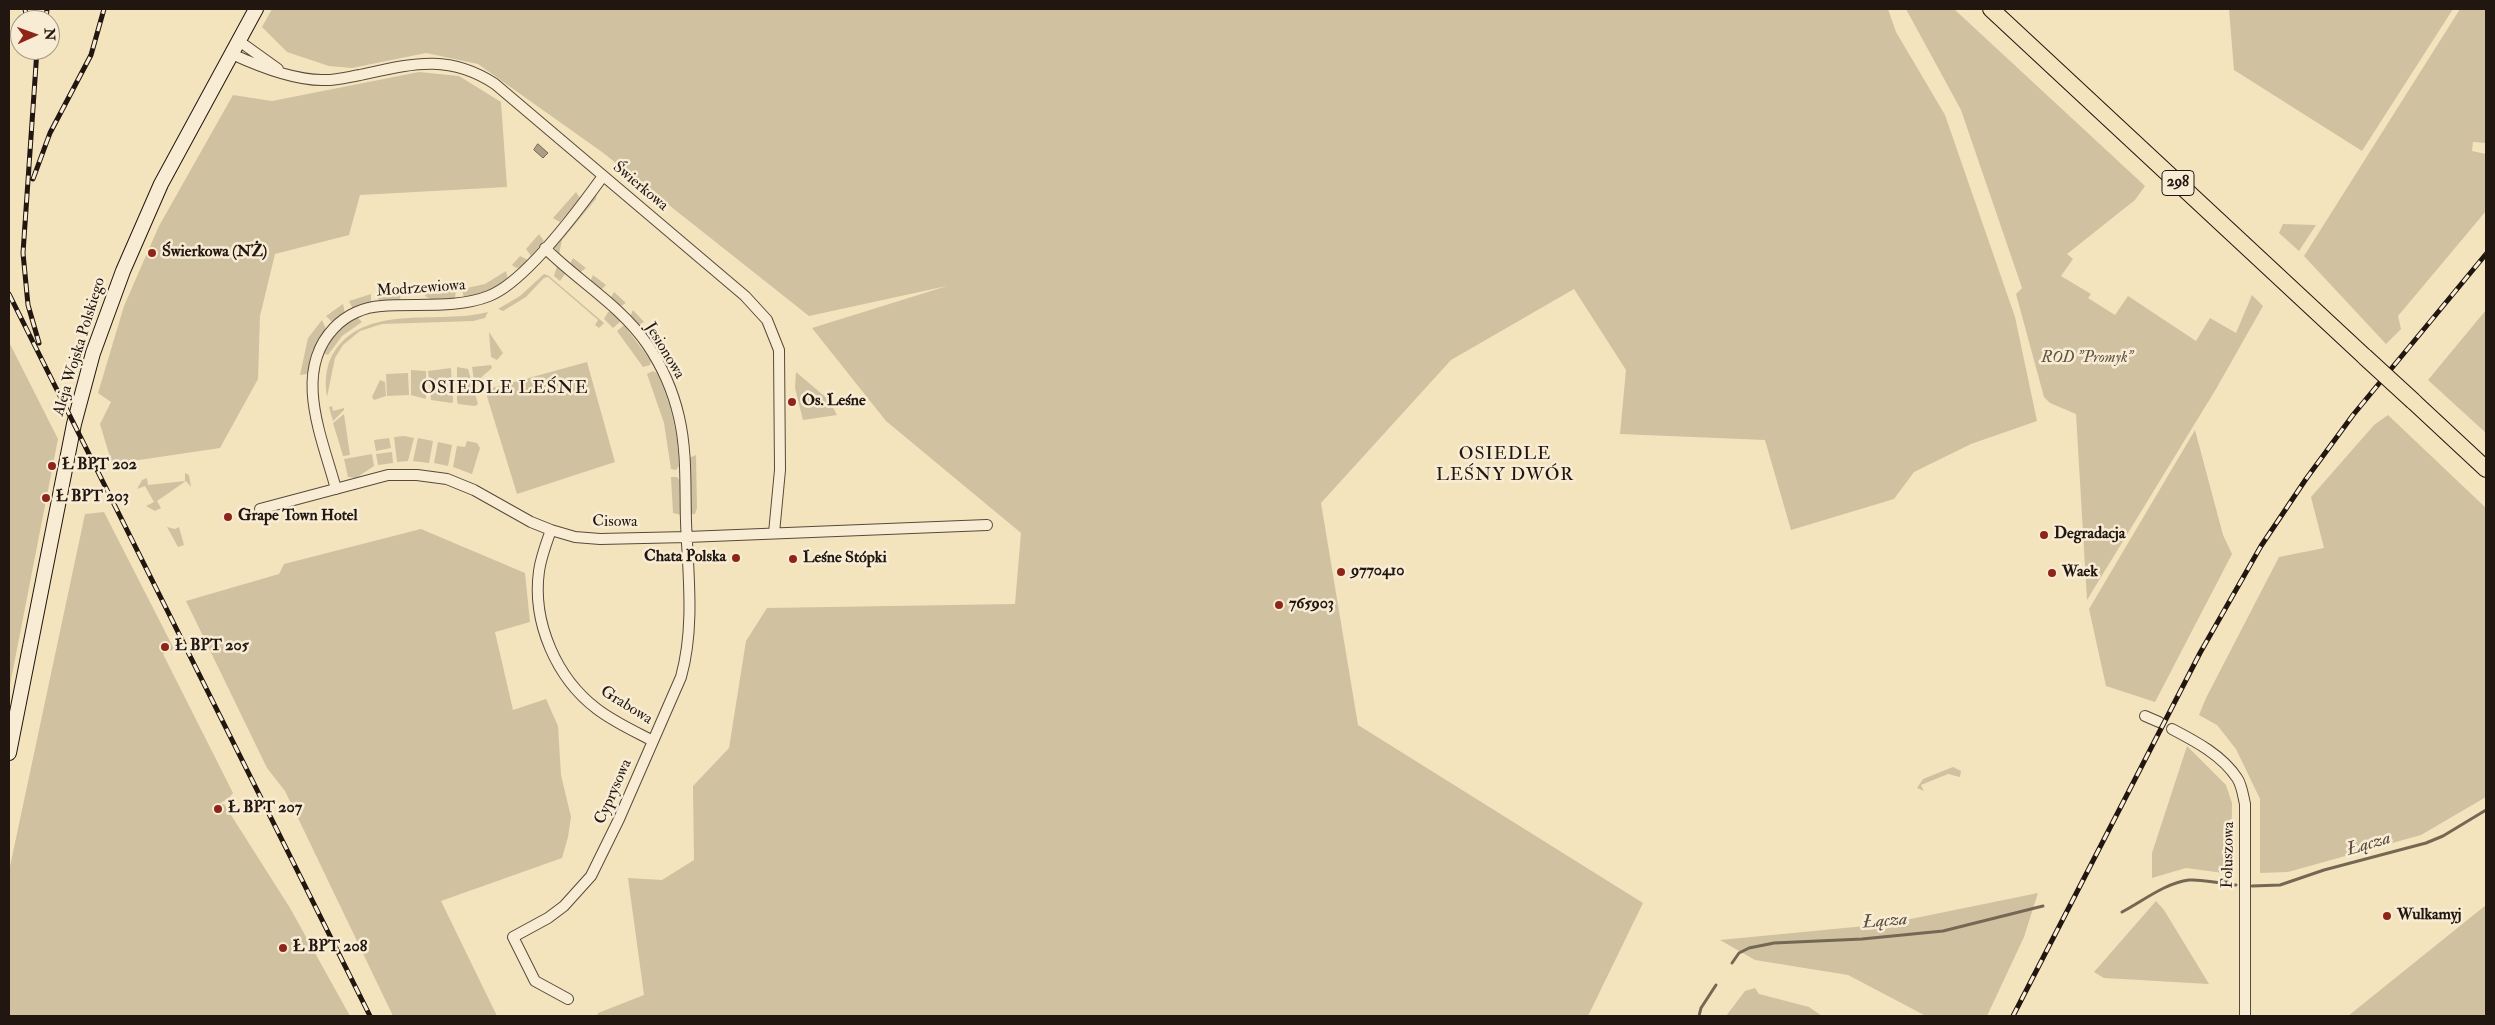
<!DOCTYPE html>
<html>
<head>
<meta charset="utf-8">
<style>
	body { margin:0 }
	#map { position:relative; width:2495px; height:1025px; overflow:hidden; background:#f4e4bd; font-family:"IM FELL Double Pica",serif }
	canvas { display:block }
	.frame { position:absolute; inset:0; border:10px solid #211610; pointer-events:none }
	.north { position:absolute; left:10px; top:10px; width:50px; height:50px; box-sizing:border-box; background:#f8edd4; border:1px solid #a29786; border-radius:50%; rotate:88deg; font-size:14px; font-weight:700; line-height:20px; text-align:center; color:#211610 }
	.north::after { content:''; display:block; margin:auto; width:18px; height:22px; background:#8f2418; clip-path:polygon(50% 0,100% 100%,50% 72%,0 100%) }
</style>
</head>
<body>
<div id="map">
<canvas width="2495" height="1025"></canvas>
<div class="frame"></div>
<div class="north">N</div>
</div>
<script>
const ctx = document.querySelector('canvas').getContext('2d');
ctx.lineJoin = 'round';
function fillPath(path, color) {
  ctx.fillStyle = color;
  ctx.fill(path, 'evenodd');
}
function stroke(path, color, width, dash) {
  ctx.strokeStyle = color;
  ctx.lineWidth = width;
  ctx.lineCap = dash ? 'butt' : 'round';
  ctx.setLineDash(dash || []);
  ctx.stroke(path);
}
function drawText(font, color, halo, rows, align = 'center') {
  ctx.font = font + ' "IM FELL Double Pica",serif';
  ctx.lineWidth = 5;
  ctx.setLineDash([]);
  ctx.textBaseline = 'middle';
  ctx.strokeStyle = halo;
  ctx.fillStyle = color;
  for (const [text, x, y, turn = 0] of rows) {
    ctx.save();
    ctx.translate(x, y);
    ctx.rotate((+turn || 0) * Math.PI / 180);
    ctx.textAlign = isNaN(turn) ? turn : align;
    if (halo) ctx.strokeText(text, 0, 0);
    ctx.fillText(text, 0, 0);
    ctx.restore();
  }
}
const green = new Path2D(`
	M 272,9 L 1888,9 L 1896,32 L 1945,115 L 2015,317 L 2037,421 L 1971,444 L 1914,472 L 1894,499 L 1791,530 L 1765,440 L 1620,434 L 1626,370 L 1574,289 L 1451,360 L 1321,503 L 1358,725 L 1643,903 L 1588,1016 L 597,1016 L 598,1013 L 644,995 L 628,878 L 662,880 L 694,860 L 693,786 L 729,748 L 746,641 L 767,608 L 1015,604 L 1021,533 L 886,421 L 812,328 L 947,286 L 809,316 L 602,152 L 478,64 L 426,53 L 352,68 L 329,66 L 287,52 L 262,27 Z
	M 1906,9 L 1954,9 L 2145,186 L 2135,200 L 2067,254 L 2073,259 L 2061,276 L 2091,294 L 2088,298 L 2115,315 L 2128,296 L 2196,341 L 2210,318 L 2236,333 L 2252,295 L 2263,306 L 2216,389 L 2087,600 L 2076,414 L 2050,403 L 2044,397 L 2016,294 L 2022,288 L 1961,110 Z
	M 2229,9 L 2453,9 L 2362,151 L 2234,70 Z
	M 2460,9 L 2486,9 L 2486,143 L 2473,142 L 2472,151 L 2486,154 L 2486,211 L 2398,316 L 2401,329 L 2386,344 L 2304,256 Z
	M 419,72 L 459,76 L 501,102 L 507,187 L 360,195 L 349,235 L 275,254 L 260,316 L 258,379 L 220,448 L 112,464 L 100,424 L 111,402 L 98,393 L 124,306 L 159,226 L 233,95 L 272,101 Z
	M 576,192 L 580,198 L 560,222 L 553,218 Z
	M 597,192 L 596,199 L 562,240 L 559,255 L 554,246 Z
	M 2283,224 L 2316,225 L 2299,251 L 2279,233 Z
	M 539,234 L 544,241 L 531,256 L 526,249 Z
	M 520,256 L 528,260 L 521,267 L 516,268 L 512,265 Z
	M 573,258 L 586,268 L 579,273 L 570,264 Z
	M 557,266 L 565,274 L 560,281 L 554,276 Z
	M 506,271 L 508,279 L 497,288 L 464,298 L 462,289 L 485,284 Z
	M 544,274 L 549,276 L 604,323 L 599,328 L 595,325 L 598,320 L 548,277 L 544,278 L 526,297 L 503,311 L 498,309 L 520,296 Z
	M 593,275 L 606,285 L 602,289 L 599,290 L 590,282 Z
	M 456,289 L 455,298 L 430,299 L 425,296 L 425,290 Z
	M 401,291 L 400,300 L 379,301 L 376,292 Z
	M 614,292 L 626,303 L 619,307 L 610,299 Z
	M 371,294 L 371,303 L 353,309 L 349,301 Z
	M 343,304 L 345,314 L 333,323 L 326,316 Z
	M 633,310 L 644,322 L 637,326 L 630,317 Z
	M 2486,310 L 2486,433 L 2428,380 Z
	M 488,312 L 485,318 L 473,321 L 382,324 L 360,331 L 343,345 L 335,358 L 327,397 C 324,381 326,362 336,349 C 370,303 439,325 488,312 Z
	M 608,312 L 611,312 L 621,321 L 613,328 L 604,319 Z
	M 357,317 L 362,322 L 342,336 L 328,355 L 323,353 C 327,337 344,324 357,317 Z
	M 322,320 L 326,329 L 312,351 L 307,374 L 300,375 L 308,338 Z
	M 624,325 L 651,361 L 650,365 L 643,367 L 617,331 Z
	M 489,332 L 503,353 L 497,360 L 491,357 Z
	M 9,342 L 58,439 L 9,690 Z
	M 587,362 L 615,462 L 517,494 L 485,390 Z
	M 491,365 L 492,368 L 477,381 L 474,380 L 472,367 Z
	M 457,367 L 468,369 L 478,404 L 475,406 L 458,404 L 457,401 Z
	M 451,368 L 453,401 L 452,403 L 431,400 L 428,371 Z
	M 411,370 L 426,371 L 426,399 L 411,395 Z
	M 653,371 L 657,373 C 671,403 678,432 679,466 L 676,470 L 671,469 L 664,423 L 647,374 Z
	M 796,372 L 829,400 L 837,415 L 803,420 L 795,388 Z
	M 408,373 L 409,395 L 387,396 L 386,374 Z
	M 380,380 L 385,382 L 386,396 L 374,400 L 372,397 Z
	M 332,406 L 333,411 L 344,408 L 344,410 L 333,421 L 329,407 Z
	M 344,414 L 350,455 L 343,456 L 333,423 Z
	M 2388,415 L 2486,508 L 2486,797 L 2421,835 L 2288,872 L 2260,873 L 2260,799 L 2236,749 L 2217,725 L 2199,715 L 2206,698 L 2279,557 L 2324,548 L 2311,497 L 2374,425 Z
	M 2195,430 L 2223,535 L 2232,554 L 2155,702 L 2106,686 L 2089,609 Z
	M 404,436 L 414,438 L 408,461 L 397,462 L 394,437 Z
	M 389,438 L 391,448 L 376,451 L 374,440 Z
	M 418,438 L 433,441 L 429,463 L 413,461 Z
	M 467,441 L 477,443 L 480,448 L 472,474 L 453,467 L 457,446 L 465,447 Z
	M 438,442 L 452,445 L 448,466 L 434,463 Z
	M 392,452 L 393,463 L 378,465 L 376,454 Z
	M 372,454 L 374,466 L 356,478 L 348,477 L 344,459 Z
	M 696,455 L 697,508 L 695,514 L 690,514 L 689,458 Z
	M 185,473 L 189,475 L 191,487 L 186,481 L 157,501 L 161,508 L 155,511 L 146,506 L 154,502 L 145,486 L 137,489 L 142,480 L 147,478 L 148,485 L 185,481 Z
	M 671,477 L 677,477 L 680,481 L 681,515 L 673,513 Z
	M 104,512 L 174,649 L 163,654 L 233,793 L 229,798 L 217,805 L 224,804 L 290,908 L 350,1016 L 9,1016 L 9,871 L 85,514 Z
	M 167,527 L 175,529 L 179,527 L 184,545 L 178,547 Z
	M 421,529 L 525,573 L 530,622 L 495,632 L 513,710 L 546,699 L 558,726 L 561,775 L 571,817 L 568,837 L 562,858 L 441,901 L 497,1016 L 393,1016 L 285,791 L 267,768 L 186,601 L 279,574 L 284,564 Z
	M 2187,746 L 2226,785 L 2232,803 L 2231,874 L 2186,868 L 2152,878 L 2152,853 Z
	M 1953,767 L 1961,771 L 1960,777 L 1948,774 L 1921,785 L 1924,791 L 1917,788 L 1923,779 Z
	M 2038,893 L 2024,937 L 1987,1016 L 1926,1016 L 1848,975 L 1755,960 L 1720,940 L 1886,924 Z
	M 2156,901 L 2164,910 L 2209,984 L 2104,978 L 2094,972 Z
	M 2486,905 L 2486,1016 L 2348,1016 Z
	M 1755,988 L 1759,994 L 1809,1007 L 1822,1016 L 1726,1016 L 1745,991 Z`);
const water = new Path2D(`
	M 538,144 L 548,153 L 543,158 L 534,150 Z`);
const stream = new Path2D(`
	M 2252,886 L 2280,885 L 2324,870 L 2426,843 L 2443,836 L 2486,810
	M 2122,912 C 2143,901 2165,883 2189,880 C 2204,879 2221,884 2236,885
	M 1732,963 L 1739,953 L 1749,948 L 1774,943 L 1862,939 L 1943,931 L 2043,906
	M 1699,1016 L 1701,1008 L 1716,985`);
const minor = new Path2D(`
	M 239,41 L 278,69
	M 232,54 C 258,66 293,80 322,80 C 335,81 348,77 360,75 C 411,64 448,53 495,84 L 745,296 L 767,320 L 779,350 L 780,470 L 774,533
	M 545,248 C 578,281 620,305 647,344 C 662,366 673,391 679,417 C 687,451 685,487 686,522 C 688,574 695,627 681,677 L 619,819 L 591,876 L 564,906 L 548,918 L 513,937 L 535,981 L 568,999
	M 336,489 C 322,437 292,372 334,328 C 346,315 364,307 381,306 C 416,303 456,309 489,296 C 525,282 580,208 603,176
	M 260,509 L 388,475 L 417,475 L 447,479 L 474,490 L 531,522 L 551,530 L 575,537 L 600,539 L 687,537 L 987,525
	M 551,530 C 546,544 541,557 539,571 C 532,622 556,678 597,709 C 614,722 634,731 653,741
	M 2145,716 L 2159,722
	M 2172,729 C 2195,741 2222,755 2237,778 C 2242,785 2243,796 2245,804 L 2245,1016`);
const secondary = new Path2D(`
	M 9,753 L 74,424 L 93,353 L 123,271 L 161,184 L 256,9`);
const primary = new Path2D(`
	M 1991,9 L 2365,357
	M 2413,401 L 2486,469`);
const rail = new Path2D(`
	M 25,9 L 27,20
	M 46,20 L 47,9
	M 37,50 L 23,253 L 28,305 L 39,343
	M 33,179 L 50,133 L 91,55 L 104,9
	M 9,294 L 370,1016
	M 2013,1016 L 2200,653 L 2261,546 L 2306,479 L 2353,415 L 2486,254`);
const primaryBridge = new Path2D(`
	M 2365,357 L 2413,401`);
const markers = [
	[152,253,5,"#8f2418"],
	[792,402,5,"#8f2418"],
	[52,466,5,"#8f2418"],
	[46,498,5,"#8f2418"],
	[228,517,5,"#8f2418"],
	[2044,535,5,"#8f2418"],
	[736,558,5,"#8f2418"],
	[793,559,5,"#8f2418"],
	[1341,572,5,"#8f2418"],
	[2052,573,5,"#8f2418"],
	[1279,605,5,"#8f2418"],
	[165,647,5,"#8f2418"],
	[218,809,5,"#8f2418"],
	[2387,916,5,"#8f2418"],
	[283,948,5,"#8f2418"]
];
const shields = [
	[2178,183,32]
];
const shieldNames = [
	["298",2178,183]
];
const streetNames = [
	["Świerkowa",640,187,40],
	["Modrzewiowa",421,289,-4],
	["Aleja Wojska Polskiego",80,347,-73],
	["Jesionowa",664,351,59],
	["Cisowa",615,523],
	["Grabowa",626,706,32],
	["Cyprysowa",614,792,-66],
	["Foluszowa",2229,855,-89]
];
const poiNames = [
	["Świerkowa (NŻ)",162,253],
	["Os. Leśne",802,402],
	["Ł BPT 202",62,466],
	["Ł BPT 203",56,498],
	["Grape Town Hotel",238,517],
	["Degradacja",2054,535],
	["Chata Polska",726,558,"right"],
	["Leśne Stópki",803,559],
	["9770410",1351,572],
	["Waek",2062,573],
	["765903",1289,605],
	["Ł BPT 205",175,647],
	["Ł BPT 207",228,809],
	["Wulkamyj",2397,916],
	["Ł BPT 208",293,948]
];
const parkNames = [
	["ROD \"Promyk\"",2087,359]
];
const neighbourhoodNames = [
	["OSIEDLE LEŚNE",505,389],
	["OSIEDLE",1505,455],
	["LEŚNY DWÓR",1505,476]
];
const waterNames = [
	["Łącza",2369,845,-16],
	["Łącza",1885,922,-4]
];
fillPath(green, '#d0c1a0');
fillPath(water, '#ac9e82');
stroke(water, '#746854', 1);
stroke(stream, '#746854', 3);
stroke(minor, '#564a3b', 12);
stroke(secondary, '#211610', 16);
stroke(primary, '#211610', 18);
stroke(minor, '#f8edd4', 10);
stroke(secondary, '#f8edd4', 14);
stroke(primary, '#f4e4bd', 16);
stroke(rail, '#211610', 5);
stroke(rail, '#f8edd4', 3, [9]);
stroke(primaryBridge, '#211610', 18, []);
stroke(primaryBridge, '#f4e4bd', 16);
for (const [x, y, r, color] of markers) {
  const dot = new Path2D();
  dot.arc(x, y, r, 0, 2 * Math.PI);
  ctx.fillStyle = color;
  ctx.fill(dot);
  stroke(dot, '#f8edd4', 2);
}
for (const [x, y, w] of shields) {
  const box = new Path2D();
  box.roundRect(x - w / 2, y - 12.5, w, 25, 4);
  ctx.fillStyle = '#f8edd4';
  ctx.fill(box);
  stroke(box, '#211610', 1);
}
drawText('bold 15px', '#211610', null, shieldNames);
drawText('16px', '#211610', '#f8edd4', streetNames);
drawText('bold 16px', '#211610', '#f8edd4', poiNames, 'left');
drawText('italic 16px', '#5e5242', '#f8edd4', parkNames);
ctx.letterSpacing = '1px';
drawText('18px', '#211610', '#f8edd4', neighbourhoodNames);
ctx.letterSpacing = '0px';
drawText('italic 18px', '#594c3e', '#f8edd4', waterNames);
</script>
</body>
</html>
